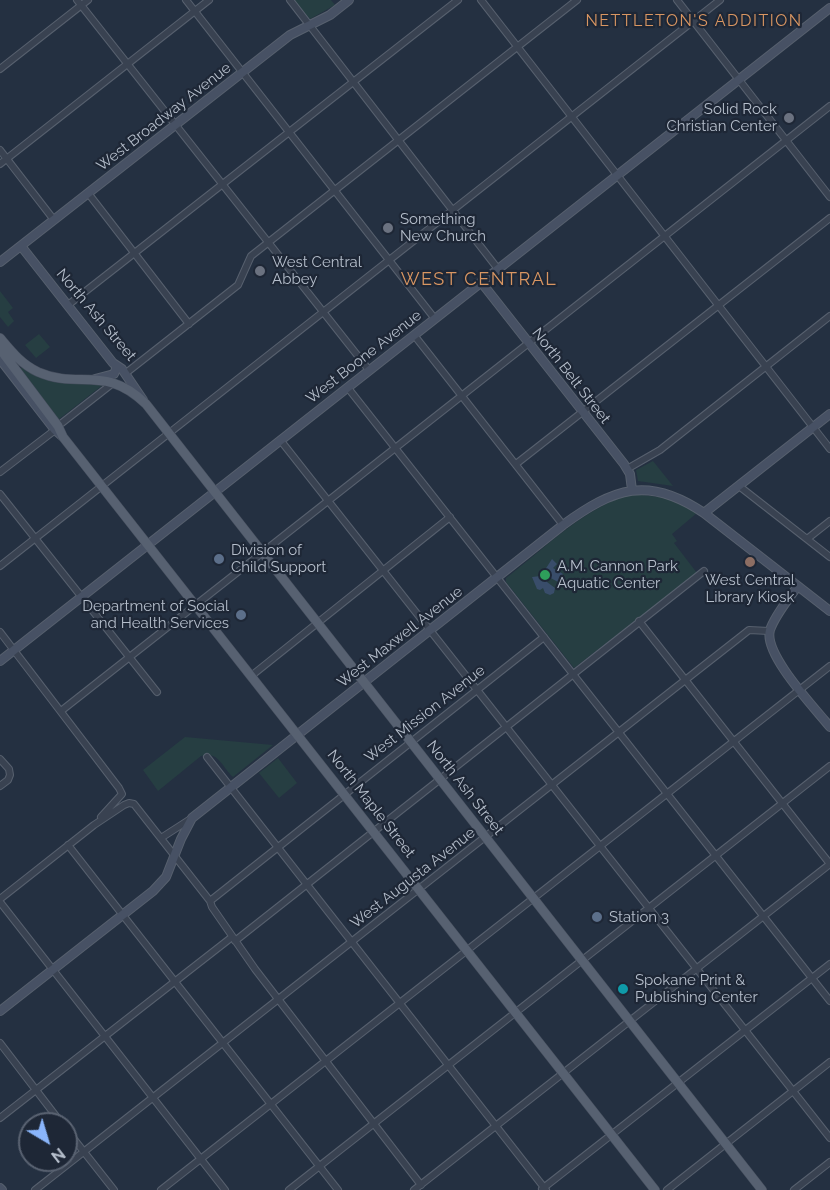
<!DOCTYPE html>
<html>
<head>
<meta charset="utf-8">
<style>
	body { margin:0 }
	#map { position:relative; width:830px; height:1190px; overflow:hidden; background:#243041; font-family:Raleway,sans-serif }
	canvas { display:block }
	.north { position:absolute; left:18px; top:1112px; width:60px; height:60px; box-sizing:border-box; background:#1e2736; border:2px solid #5a6372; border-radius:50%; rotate:142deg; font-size:16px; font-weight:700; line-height:24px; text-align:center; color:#b5becb }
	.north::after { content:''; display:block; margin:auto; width:21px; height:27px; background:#8ab5fb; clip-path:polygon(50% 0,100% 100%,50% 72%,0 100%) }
</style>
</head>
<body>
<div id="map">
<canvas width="830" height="1190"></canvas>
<div class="north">N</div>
</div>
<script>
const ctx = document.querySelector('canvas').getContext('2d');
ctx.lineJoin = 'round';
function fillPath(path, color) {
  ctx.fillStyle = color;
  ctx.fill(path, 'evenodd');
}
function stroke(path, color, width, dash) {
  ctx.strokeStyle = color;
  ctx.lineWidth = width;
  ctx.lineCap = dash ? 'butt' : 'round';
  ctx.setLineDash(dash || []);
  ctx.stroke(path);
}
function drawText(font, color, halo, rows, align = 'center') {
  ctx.font = font + ' Raleway,sans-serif';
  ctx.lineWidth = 4.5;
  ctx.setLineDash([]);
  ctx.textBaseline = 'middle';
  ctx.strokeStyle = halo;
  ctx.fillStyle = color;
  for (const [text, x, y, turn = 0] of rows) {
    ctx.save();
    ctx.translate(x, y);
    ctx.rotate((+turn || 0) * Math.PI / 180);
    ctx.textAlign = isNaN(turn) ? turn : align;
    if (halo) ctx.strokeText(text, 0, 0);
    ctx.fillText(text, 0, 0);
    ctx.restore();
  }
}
const green = new Path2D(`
	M 293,0 L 331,0 L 335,5 L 310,19 Z
	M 0,291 L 13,308 L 8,312 L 14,321 L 8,327 L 0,317 Z
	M 39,334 L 50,347 L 36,358 L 25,345 Z
	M 23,366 L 104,384 L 58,420 L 20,369 Z
	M 653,461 L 673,486 L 638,481 L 636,470 Z
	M 633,494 L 668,498 L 697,513 L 672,534 L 677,541 L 674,543 L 697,573 L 574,668 L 506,582 L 506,578 C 544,549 587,505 633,494 Z
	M 185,737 L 273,745 L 233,777 C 221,766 219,751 201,756 L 158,791 L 143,770 Z
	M 278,758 L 297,783 L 279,798 L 259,773 Z`);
const water = new Path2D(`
	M 552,559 L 557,564 L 553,568 L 563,574 L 558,582 L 547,576 L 547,582 L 555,588 L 554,593 L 550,595 L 545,593 L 543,588 L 540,590 L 537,589 L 532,577 L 541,576 Z`);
const street = new Path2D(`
	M 77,0 L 369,370
	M 186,0 L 435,319
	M 290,0 L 498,269
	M 481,0 L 830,449
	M 677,0 L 830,197
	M 0,69 L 88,0
	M 0,150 L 54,220
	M 0,164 L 209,0
	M 88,193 L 189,324
	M 68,305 L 458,0
	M 414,335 L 563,525
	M 126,373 L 238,285 L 251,256 L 577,0
	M 348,388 L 830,1001
	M 58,426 L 113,383
	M 281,441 L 830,1138
	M 516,464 L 830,218
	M 627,469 L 660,450 L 830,316
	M 0,472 L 55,430
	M 739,486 L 830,557
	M 0,494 L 157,692
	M 807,539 L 830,521
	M 0,566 L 720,0
	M 639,621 L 830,864
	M 0,632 L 119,788 L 122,794 L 101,817
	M 251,676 L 450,517
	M 61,711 L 830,106
	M 207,757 L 546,1190
	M 0,759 L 9,769 L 10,775 L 8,780 L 0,786
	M 161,838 L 192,818
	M 68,845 L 338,1190
	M 0,899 L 94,825 L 124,805 L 129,803 L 134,804 L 210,901 L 212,907 L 255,969 L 421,1185
	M 210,901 L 544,637
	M 0,902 L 225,1190
	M 235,941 L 704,571
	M 0,1043 L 62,1124
	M 0,1118 L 232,937
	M 66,1129 L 114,1190
	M 542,1189 L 830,964
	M 35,1190 L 749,630 L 769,631
	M 161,1190 L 830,666
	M 289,1190 L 830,766
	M 414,1190 L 830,864
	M 667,1190 L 830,1062
	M 794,1190 L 830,1162`);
const secondary = new Path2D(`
	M 21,246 L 113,363 L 122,369 L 143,400
	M 0,262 L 290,35 L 330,15 L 349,0
	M 481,282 L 624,464 L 630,474 L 632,490
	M 0,359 L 55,430 L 62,436
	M 95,379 L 114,374 L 116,369 L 116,366
	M 704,513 L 830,414
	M 797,587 C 788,600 775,615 770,630 C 763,654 815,708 830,727
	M 0,661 L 830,8
	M 0,1011 L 153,891 L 166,877 L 181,839 L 192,818 L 563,525 C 614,488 648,475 704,513 L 830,611
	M 0,1188 L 2,1190`);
const primary = new Path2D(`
	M 0,338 C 11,351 21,364 38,372 C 79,390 105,364 146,404 L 762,1190
	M 0,349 L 58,426 L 63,437 L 655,1190`);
const markers = [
	[789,118,6,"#6b7280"],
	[388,228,6,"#6b7280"],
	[260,271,6,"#6b7280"],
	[219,559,6,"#5c6f8a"],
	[750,562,6,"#8d6e63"],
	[545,575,6,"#2e9e5b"],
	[241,615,6,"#5c6f8a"],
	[597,917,6,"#5c6f8a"],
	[623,989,6,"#0f9aa8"]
];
const poiNames = [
	["Solid Rock",777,109,"right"],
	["Christian Center",777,126,"right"],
	["Something",400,219],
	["New Church",400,236],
	["West Central",272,262],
	["Abbey",272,279],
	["Division of",231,550],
	["Child Support",231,567],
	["A.M. Cannon Park",557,566],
	["Aquatic Center",557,583],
	["West Central",750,580,"center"],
	["Library Kiosk",750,597,"center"],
	["Department of Social",229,606,"right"],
	["and Health Services",229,623,"right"],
	["Station 3",609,917],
	["Spokane Print &",635,980],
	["Publishing Center",635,997]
];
const streetNames = [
	["West Broadway Avenue",164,117,-38],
	["North Ash Street",96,315,50],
	["West Boone Avenue",364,357,-38],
	["North Belt Street",571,376,52],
	["West Maxwell Avenue",400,637,-38],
	["West Mission Avenue",425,714,-38],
	["North Ash Street",465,788,52],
	["North Maple Street",371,804,52],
	["West Augusta Avenue",413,878,-38]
];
const neighbourhoodNames = [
	["NETTLETON'S ADDITION",694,21]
];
const quarterNames = [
	["WEST CENTRAL",479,280]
];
fillPath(green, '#263e42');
fillPath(water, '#394d6a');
stroke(street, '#57606e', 8);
stroke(secondary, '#57606e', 10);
stroke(primary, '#424b5a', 10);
stroke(street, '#394251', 6);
stroke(secondary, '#475164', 8);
stroke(primary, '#576171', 9);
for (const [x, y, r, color] of markers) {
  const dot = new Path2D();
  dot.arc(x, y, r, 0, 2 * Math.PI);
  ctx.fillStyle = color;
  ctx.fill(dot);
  stroke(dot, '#1e2736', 2);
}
drawText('15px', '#b5becb', '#1e2736', poiNames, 'left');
drawText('15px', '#b5becb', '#1e2736', streetNames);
ctx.letterSpacing = '1.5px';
drawText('16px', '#d99662', '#1e2736', neighbourhoodNames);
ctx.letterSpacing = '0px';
ctx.letterSpacing = '1.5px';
drawText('18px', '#d99662', '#1e2736', quarterNames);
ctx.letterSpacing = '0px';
</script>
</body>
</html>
